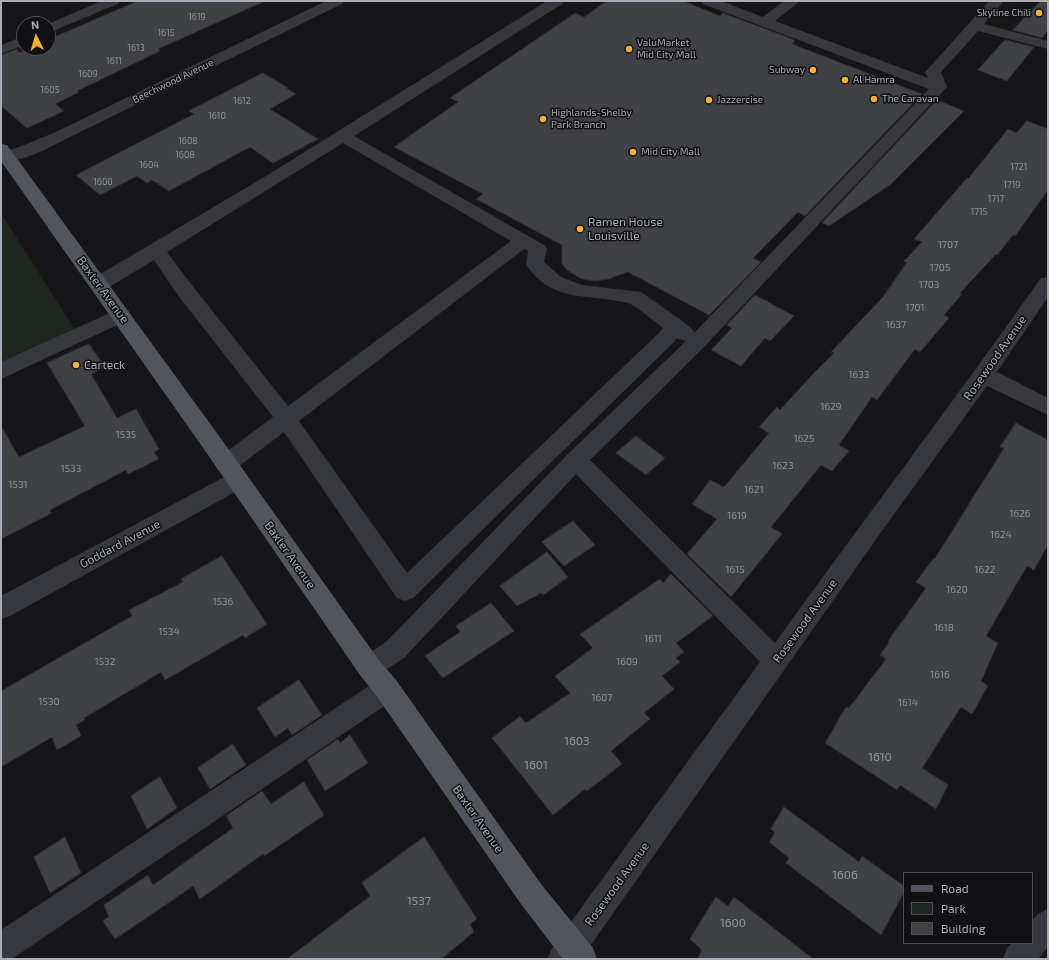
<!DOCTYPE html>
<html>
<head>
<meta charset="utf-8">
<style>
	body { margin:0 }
	#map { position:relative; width:1049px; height:960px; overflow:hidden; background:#161618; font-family:"Exo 2",sans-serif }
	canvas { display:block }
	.frame { position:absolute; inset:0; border:2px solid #a8adb8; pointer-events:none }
	.legend { position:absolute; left:903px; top:872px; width:130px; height:72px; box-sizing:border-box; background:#111113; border:1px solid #4d4f55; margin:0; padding:5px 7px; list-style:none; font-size:12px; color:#a8adb8 }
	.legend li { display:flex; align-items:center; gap:8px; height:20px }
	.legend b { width:20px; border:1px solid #4d4f55 }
	.north { position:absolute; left:16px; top:16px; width:40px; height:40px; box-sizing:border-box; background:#111113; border:1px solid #4d4f55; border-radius:50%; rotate:355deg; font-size:11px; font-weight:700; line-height:16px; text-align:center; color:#a8adb8 }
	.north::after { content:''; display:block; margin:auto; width:14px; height:18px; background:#f2b134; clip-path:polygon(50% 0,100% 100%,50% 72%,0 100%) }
</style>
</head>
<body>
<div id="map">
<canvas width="1049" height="960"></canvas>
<div class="frame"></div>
<ul class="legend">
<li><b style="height:5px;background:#53555c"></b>Road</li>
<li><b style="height:11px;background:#1e261f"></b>Park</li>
<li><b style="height:11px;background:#404145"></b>Building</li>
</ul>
<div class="north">N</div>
</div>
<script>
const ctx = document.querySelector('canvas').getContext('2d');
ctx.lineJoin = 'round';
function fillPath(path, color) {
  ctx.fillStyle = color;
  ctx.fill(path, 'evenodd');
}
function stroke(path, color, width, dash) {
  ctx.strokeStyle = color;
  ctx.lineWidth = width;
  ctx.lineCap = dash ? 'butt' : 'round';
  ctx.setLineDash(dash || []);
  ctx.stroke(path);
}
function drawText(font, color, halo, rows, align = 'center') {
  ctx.font = font + ' "Exo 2",sans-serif';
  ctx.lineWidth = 3;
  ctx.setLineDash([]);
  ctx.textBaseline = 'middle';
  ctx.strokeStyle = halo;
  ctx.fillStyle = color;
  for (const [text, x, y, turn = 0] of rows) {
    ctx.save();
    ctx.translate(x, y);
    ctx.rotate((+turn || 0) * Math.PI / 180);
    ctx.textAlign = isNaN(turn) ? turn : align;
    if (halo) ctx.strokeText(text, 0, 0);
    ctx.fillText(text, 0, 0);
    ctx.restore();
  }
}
const green = new Path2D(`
	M 1,213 L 75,330 L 1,363 Z`);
const building = new Path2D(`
	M 138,1 L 265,1 L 158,49 L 160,51 L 77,91 L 79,92 L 55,104 L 64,111 L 27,128 L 1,106 L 1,55 L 17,49 L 19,53 L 30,48 L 48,48 L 48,40 Z
	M 607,1 L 683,1 L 720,16 L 723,13 L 795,40 L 792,44 L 922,94 L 805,216 L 798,212 L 753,258 L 761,262 L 709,315 L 628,272 L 608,279 L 595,281 L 582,279 L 573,274 L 565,268 L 562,263 L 562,245 L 476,199 L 483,194 L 394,147 L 458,102 L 450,98 L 575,13 L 584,17 Z
	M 1041,1 L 1048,1 L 1048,30 L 1042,38 L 1013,30 Z
	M 1005,40 L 1034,47 L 1007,81 L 978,70 Z
	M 263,73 L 288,88 L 286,88 L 296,94 L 270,109 L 318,139 L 273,163 L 250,147 L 169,191 L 152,180 L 147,183 L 137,176 L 100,195 L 76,175 L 194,114 L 189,111 Z
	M 937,100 L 964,111 L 891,184 L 829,226 L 822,223 Z
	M 1027,121 L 1048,129 L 1048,190 L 1015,236 L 1013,235 L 997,255 L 996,254 L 960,293 L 962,294 L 944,315 L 949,318 L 920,352 L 915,349 L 877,400 L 872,397 L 839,445 L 849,451 L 832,471 L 821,465 L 771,527 L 782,534 L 731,597 L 687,554 L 717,519 L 692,504 L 710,480 L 724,487 L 769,433 L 759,427 L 777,407 L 780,410 L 813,374 L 834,353 L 831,352 L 883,297 L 907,262 L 904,261 L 922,242 L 914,239 L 967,178 L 968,179 L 1008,129 L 1016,133 Z
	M 755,295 L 794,316 L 770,341 L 765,338 L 741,366 L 711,350 L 732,328 L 727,325 Z
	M 89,344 L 105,367 L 91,374 L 117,418 L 136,409 L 159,449 L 154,452 L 159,459 L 128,474 L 126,470 L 50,510 L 52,513 L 1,539 L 1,426 L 19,457 L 85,426 L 47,363 Z
	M 1016,423 L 1048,440 L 1048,545 L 1034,570 L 1027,566 L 986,636 L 998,643 L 981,681 L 988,686 L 972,714 L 961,707 L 922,768 L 948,785 L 936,809 L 900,785 L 897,790 L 825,743 L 846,707 L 849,708 L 886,659 L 880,655 L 889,642 L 888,641 L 926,588 L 916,582 L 933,559 L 934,560 L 1004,448 L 1000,447 Z
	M 636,436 L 665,458 L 646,475 L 616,453 Z
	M 573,521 L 595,545 L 564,566 L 542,542 Z
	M 547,552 L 568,577 L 543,595 L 541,593 L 517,606 L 500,586 Z
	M 222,556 L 267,624 L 245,638 L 243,635 L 165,680 L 161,672 L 84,718 L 85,720 L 76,725 L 81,736 L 57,750 L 52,737 L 1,767 L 1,691 L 132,616 L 129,610 L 183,582 L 181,579 Z
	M 671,574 L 713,616 L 676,643 L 684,652 L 676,658 L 680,662 L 662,676 L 674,689 L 644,713 L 650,719 L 611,751 L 622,764 L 587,791 L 585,789 L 553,815 L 492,738 L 520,716 L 526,723 L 570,693 L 555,676 L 593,648 L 580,634 L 660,579 L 663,583 Z
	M 491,603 L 514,631 L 443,678 L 425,656 L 460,632 L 456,626 Z
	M 299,680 L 322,715 L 292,735 L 288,728 L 275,737 L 257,708 Z
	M 350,735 L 368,763 L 325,791 L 307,760 L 338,739 L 340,743 Z
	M 233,744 L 246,765 L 210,789 L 198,768 Z
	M 160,777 L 177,808 L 147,829 L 131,796 Z
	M 304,782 L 324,815 L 264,856 L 263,854 L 200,899 L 193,886 L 115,939 L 103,921 L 109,917 L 104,905 L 148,875 L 153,885 L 233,828 L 226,816 L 262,791 L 271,804 Z
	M 784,807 L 859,862 L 862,856 L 904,886 L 904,892 L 881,935 L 786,863 L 789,858 L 769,842 L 775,833 L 771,829 Z
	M 65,837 L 81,873 L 50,893 L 34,857 Z
	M 424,837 L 477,919 L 470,924 L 474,932 L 441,959 L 287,959 L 370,896 L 362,883 Z
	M 716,897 L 728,906 L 734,897 L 813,959 L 697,959 L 702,950 L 690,939 Z`);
const minor = new Path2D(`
	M 101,1 L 120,1 L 118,4 L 48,33 L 48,24 Z
	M 326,1 L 344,1 L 342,4 L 70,137 C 54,145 17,166 1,160 L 1,153 L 22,146 L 58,131 Z
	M 547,1 L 564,1 L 562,4 L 354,136 L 544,245 L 547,249 L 544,262 L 561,277 L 582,285 L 641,292 L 681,320 L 692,329 L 694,333 L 929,89 L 703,4 L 701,1 L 721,1 L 763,17 L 784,1 L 800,1 L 775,21 L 928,78 L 925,72 L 928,69 L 989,1 L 1004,1 L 984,24 L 1048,41 L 1048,49 L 978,31 L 941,72 L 947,87 L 944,90 L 706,345 L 590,460 L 775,643 C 863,521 954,401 1041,278 L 1048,277 L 1048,297 L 997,372 L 1048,398 L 1048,415 L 987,386 L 884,528 L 581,959 L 548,959 L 552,948 L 760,662 L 576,474 L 404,658 L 378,675 L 369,679 L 360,675 L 356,667 L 360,659 L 386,642 L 568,454 L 686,341 L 676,338 L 674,342 L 413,598 L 405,601 L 397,598 L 284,432 L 234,470 L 226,473 L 218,470 L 215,464 L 218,458 L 273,417 L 177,294 L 154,260 L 106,289 L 99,290 L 92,289 L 90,284 L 92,279 L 266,176 ZM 343,143 L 511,241 L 288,406 L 191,284 L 167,252 ZM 524,249 L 528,251 L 526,264 C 550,303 591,294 628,303 C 635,305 655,322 663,328 L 660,332 L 407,573 L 299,421 Z
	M 24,36 L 24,45 L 1,54 L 1,45 Z
	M 121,308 L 128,310 L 131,315 L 128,320 L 1,379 L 1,362 Z
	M 238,471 L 246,474 L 249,480 L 246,486 L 10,616 L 1,619 L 1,596 L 230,474 Z
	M 387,677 L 396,680 L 400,689 L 396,698 L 12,959 L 1,959 L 1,930 L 378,680 Z
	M 1048,909 L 1048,947 L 1038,959 L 1003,959 L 1007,948 L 1012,943 L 1032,943 L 1032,920 L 1038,914 Z`);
const major = new Path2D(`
	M 1,144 L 7,145 L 222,440 L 378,659 L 396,680 L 541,884 L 593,948 L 597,959 L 563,959 L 521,904 L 378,698 L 360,675 L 206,452 L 1,161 Z`);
const markers = [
	[1039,13,4,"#f2b134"],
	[629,49,4,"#f2b134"],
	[813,70,4,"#f2b134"],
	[845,80,4,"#f2b134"],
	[874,99,4,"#f2b134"],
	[709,100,4,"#f2b134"],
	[543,119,4,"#f2b134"],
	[633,152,4,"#f2b134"],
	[580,229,4,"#f2b134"],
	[76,365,4,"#f2b134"]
];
const farNumbernames = [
	["1619",197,17],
	["1615",166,33],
	["1613",136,48],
	["1611",114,61],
	["1609",88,74],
	["1605",50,90],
	["1612",242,101],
	["1610",217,116],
	["1608",188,141],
	["1608",185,155],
	["1604",149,165],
	["1721",1019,167],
	["1600",103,182],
	["1719",1012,185],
	["1717",996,199],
	["1715",979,212]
];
const farPoinames = [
	["Skyline Chili",1031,13,"right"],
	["ValuMarket",637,43],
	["Mid City Mall",637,55],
	["Subway",805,70,"right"],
	["Al Hamra",853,80],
	["The Caravan",882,99],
	["Jazzercise",717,100],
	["Highlands-Shelby",551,113],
	["Park Branch",551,125],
	["Mid City Mall",641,152]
];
const farStreetnames = [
	["Beechwood Avenue",173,81,-26]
];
const numberNames = [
	["1707",948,245],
	["1705",940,268],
	["1703",929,285],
	["1701",915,308],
	["1637",896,325],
	["1633",859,375],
	["1629",831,407],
	["1535",126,435],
	["1625",804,439],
	["1623",783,466],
	["1533",71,469],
	["1531",18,485],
	["1621",754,490],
	["1626",1020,514],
	["1619",737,516],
	["1624",1001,535],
	["1615",735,570],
	["1622",985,570],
	["1620",957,590],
	["1536",223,602],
	["1618",944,628],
	["1534",169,632],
	["1611",653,639],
	["1532",105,662],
	["1609",627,662],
	["1616",940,675],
	["1607",602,698],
	["1530",49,702],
	["1614",908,703]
];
const poiNames = [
	["Ramen House",588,222],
	["Louisville",588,236],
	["Carteck",84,365]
];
const streetNames = [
	["Baxter Avenue",103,290,54],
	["Rosewood Avenue",995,358,-55],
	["Goddard Avenue",120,544,-28],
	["Baxter Avenue",290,555,55],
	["Rosewood Avenue",805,621,-54],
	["Baxter Avenue",478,819,55],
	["Rosewood Avenue",617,884,-54]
];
const nearNumbernames = [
	["1603",577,741],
	["1610",880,757],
	["1601",536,765],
	["1606",845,875],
	["1537",419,901],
	["1600",733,923]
];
fillPath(green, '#1e261f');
fillPath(building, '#404145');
stroke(building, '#303034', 1);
fillPath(minor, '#37383d');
fillPath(major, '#53555c');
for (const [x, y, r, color] of markers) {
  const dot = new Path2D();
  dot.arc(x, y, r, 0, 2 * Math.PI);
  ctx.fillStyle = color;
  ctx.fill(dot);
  stroke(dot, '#111113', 1.5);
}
drawText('9px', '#8e929b', null, farNumbernames);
drawText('10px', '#a8adb8', '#111113', farPoinames, 'left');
drawText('10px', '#a8adb8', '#111113', farStreetnames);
drawText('10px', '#8e929b', null, numberNames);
drawText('12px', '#a8adb8', '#111113', poiNames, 'left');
drawText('12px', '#a8adb8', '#111113', streetNames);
drawText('12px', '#8e929b', null, nearNumbernames);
</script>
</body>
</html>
